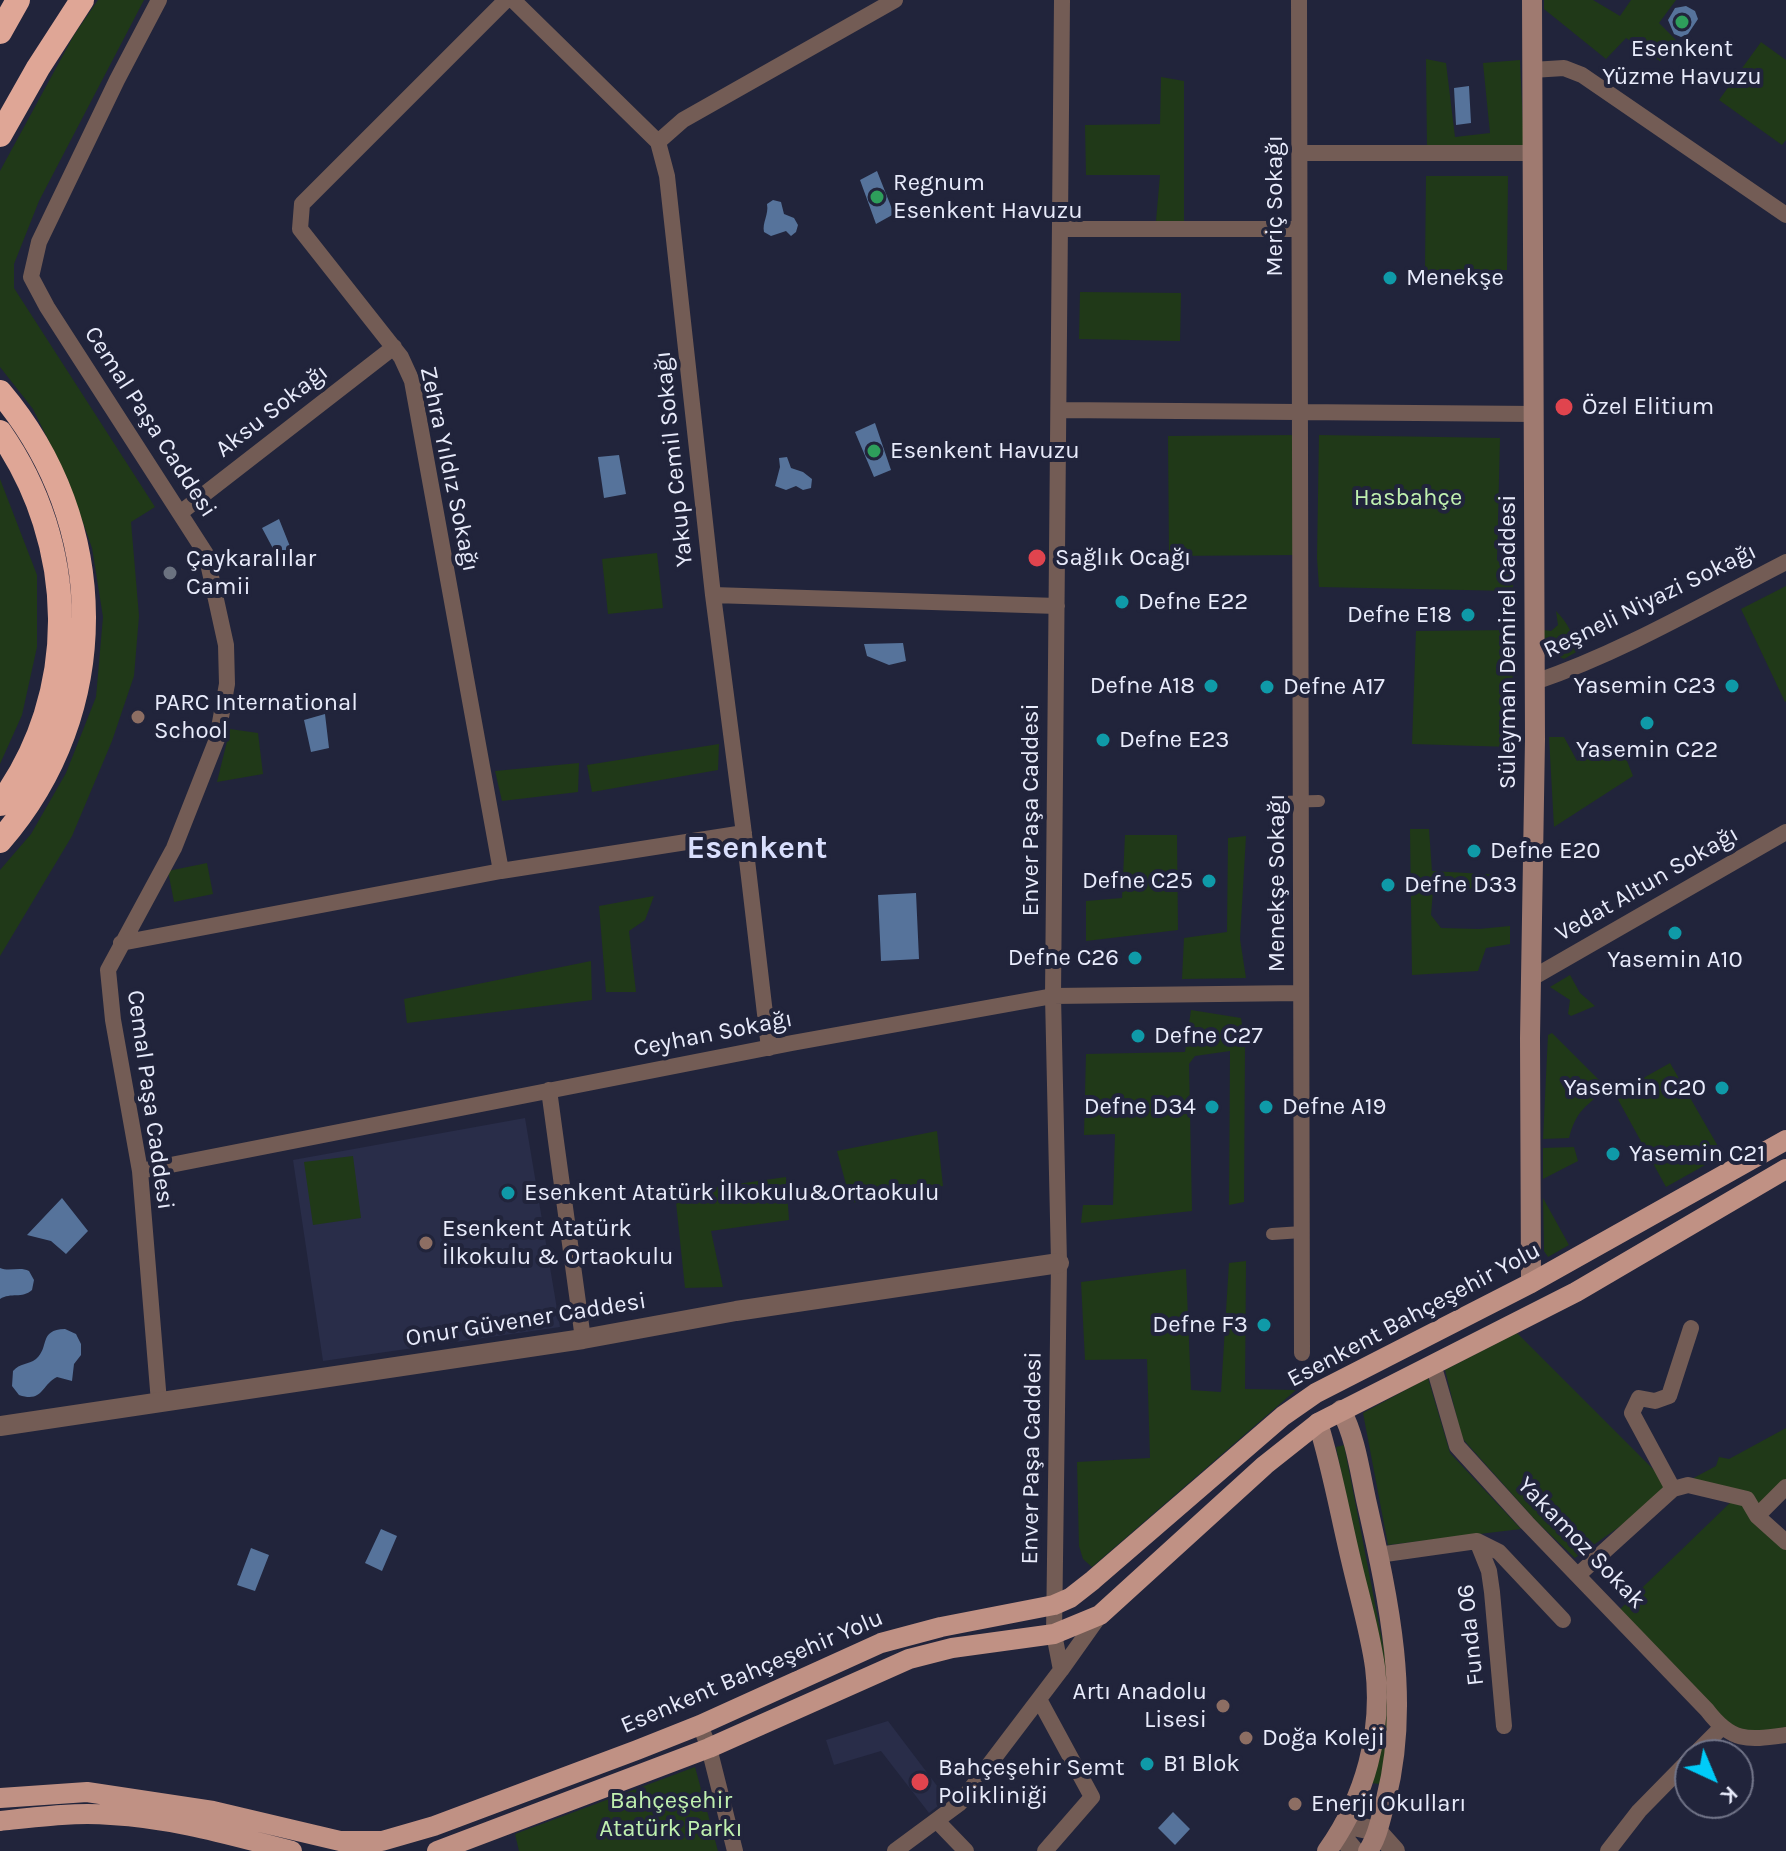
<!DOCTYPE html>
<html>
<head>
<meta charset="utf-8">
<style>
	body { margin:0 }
	#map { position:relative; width:1786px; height:1851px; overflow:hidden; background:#21243b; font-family:Karla,sans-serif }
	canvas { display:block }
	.north { position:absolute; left:1674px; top:1739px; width:80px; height:80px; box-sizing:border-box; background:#21243b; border:2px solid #717488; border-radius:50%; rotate:136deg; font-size:22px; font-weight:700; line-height:32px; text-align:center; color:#e8ebfb }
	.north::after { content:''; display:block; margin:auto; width:28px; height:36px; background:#00cbf8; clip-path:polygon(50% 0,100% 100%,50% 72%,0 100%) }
</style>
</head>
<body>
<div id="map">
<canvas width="1786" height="1851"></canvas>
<div class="north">K</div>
</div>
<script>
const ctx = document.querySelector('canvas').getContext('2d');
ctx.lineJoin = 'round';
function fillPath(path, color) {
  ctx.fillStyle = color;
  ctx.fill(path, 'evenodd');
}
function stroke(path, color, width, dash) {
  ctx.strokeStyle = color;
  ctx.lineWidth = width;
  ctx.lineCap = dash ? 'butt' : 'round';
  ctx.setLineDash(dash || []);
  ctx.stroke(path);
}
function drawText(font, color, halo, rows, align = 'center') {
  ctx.font = font + ' Karla,sans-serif';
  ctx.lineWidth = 8;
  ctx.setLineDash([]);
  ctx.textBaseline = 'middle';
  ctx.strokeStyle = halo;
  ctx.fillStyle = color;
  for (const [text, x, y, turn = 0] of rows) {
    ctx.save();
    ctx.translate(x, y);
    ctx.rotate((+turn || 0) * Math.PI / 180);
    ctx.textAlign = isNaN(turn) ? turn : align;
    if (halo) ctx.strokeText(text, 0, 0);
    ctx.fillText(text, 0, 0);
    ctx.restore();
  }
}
const built = new Path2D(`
	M 525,1118 L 560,1327 L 323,1361 L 293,1160 Z
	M 888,1721 L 947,1799 L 929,1813 L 881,1751 L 834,1765 L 826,1740 Z`);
const green = new Path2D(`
	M 98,0 L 144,0 L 39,201 L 14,264 L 14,288 L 155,507 L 131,522 L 139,616 L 134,676 L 112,741 L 72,836 L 0,956 L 0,870 L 31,834 L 66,773 L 96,697 L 103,617 L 92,548 L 68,480 L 33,409 L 0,367 L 0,171 L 74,35 Z
	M 1544,0 L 1593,0 L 1620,16 L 1631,0 L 1676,0 L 1659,23 L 1677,41 L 1660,61 L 1626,38 L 1606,59 L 1544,9 Z
	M 1761,42 L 1786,60 L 1786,140 L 1782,145 L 1719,100 Z
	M 1426,59 L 1446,63 L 1455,137 L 1490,133 L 1483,63 L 1520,60 L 1524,149 L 1427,149 Z
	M 1161,77 L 1184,81 L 1184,221 L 1156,221 L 1160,175 L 1086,175 L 1085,125 L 1160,124 Z
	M 1426,176 L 1508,176 L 1507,270 L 1425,270 Z
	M 1080,292 L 1181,293 L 1180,341 L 1079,339 Z
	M 1296,435 L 1296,555 L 1169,556 L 1168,436 Z
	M 1319,435 L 1500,438 L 1497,560 L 1513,577 L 1513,591 L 1319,587 L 1317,558 Z
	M 0,479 L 37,575 L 37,647 L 22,715 L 0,764 Z
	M 657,553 L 663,608 L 608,614 L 602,559 Z
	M 1786,586 L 1786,701 L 1785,702 L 1741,609 Z
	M 1556,611 C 1568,623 1573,634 1578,651 L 1564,659 C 1548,651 1544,648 1544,630 L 1551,631 L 1558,625 Z
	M 1513,630 L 1512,747 L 1412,744 L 1416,631 Z
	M 230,729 L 258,733 L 263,774 L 217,782 Z
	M 1549,737 L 1564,737 L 1577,761 L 1620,743 L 1633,776 L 1554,827 Z
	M 719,744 L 718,770 L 592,792 L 587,765 Z
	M 579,763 L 578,792 L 502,801 L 495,771 Z
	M 1410,829 L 1429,829 L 1432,871 L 1502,875 L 1501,886 L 1433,891 L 1431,915 L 1441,928 L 1479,929 L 1510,926 L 1510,944 L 1486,948 L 1478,971 L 1412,975 Z
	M 1125,835 L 1177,835 L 1178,930 L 1086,941 L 1086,901 L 1122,898 Z
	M 1246,836 L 1240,939 L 1246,978 L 1182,979 L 1184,938 L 1227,932 L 1228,838 Z
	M 207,863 L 213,894 L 174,902 L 168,871 Z
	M 654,896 L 645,920 L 629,931 L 636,992 L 606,992 L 599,906 Z
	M 591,961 L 592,1000 L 407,1023 L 404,999 Z
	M 1570,975 L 1580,993 L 1595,1006 L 1571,1016 L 1568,1014 L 1570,1000 L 1550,987 Z
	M 1191,1010 L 1241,1018 L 1245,1045 L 1244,1202 L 1229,1205 L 1230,1051 L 1195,1056 L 1189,1064 L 1192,1211 L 1081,1223 L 1083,1205 L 1113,1205 L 1115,1134 L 1084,1135 L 1086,1054 L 1185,1052 Z
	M 1552,1033 L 1608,1089 C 1586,1105 1576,1111 1569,1138 L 1543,1139 L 1548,1035 Z
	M 1670,1063 L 1723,1155 L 1666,1187 L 1615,1094 Z
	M 937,1131 L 943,1186 L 851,1203 L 837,1151 Z
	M 1574,1147 L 1578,1161 L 1543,1179 L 1543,1148 Z
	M 353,1156 L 361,1218 L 313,1225 L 304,1162 Z
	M 786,1177 L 789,1220 L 711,1231 L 723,1287 L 685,1288 L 675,1193 Z
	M 1543,1198 L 1569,1245 L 1548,1257 L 1544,1251 Z
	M 1246,1261 L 1245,1389 L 1296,1390 L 1092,1567 L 1083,1559 L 1079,1546 L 1077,1462 L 1150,1458 L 1147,1359 L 1085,1360 L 1081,1282 L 1186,1269 L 1191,1390 L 1221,1392 L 1229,1263 Z
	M 1517,1333 L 1673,1489 L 1716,1466 L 1719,1457 L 1729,1459 L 1786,1428 L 1786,1487 L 1757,1516 L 1786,1542 L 1786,1735 L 1729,1733 L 1615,1614 L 1736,1497 L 1673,1489 L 1575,1558 L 1537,1522 L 1462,1438 L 1445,1370 Z
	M 1428,1378 L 1450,1453 L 1521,1529 L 1388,1545 L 1363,1413 Z
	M 1344,1445 L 1387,1665 L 1389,1730 L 1380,1784 L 1371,1783 L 1381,1666 L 1336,1447 Z
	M 695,1767 L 718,1851 L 519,1851 L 515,1834 Z`);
const water = new Path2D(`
	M 1686,6 L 1695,11 L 1698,19 L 1688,34 L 1681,37 L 1674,34 L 1668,20 L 1675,8 Z
	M 1469,86 L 1471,123 L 1456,125 L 1454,88 Z
	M 877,171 L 894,214 L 876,224 L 860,180 Z
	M 773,200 L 781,202 L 784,214 L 794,218 L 798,225 L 796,232 L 791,236 L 786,231 L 771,236 L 764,232 C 762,222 769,215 767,204 Z
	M 875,423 L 891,470 L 874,477 L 855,432 Z
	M 619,455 L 626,494 L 604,498 L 598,457 Z
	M 787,457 L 791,468 L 803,472 L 812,479 L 811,488 L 803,490 L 796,486 L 786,490 L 775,486 L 780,467 L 779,458 Z
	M 279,519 L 291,549 L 277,556 L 262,528 Z
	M 903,643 L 906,661 L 889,665 L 867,656 L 864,644 Z
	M 325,714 L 329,748 L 311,752 L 304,720 Z
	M 916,893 L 919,959 L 881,961 L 878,895 Z
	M 62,1198 L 88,1231 L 66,1254 L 51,1241 L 27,1235 Z
	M 0,1268 C 10,1272 20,1266 29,1271 L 34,1280 L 32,1290 C 22,1299 11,1292 0,1299 Z
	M 65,1329 L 76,1334 L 81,1344 L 81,1355 L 74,1364 L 72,1381 L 57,1377 C 41,1385 43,1403 19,1395 L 12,1386 L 13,1371 C 20,1363 28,1365 36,1359 C 50,1347 38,1330 65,1329 Z
	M 381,1529 L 397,1536 L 382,1571 L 365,1563 Z
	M 251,1548 L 269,1555 L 255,1591 L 237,1585 Z
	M 1173,1812 L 1190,1829 L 1175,1845 L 1158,1828 Z`);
const pedestrian = new Path2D(`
	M 1280,802 L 1319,801
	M 1272,1234 L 1302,1232`);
const minor = new Path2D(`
	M 513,0 L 658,142
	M 1299,0 L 1302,1353
	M 1532,70 L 1564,68 L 1582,75 L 1786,215
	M 658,142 L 667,176 L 713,595 L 743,826 L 769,1048
	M 658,142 L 683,120 L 895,0
	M 1299,153 L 1533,153
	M 1060,229 L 1299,229
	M 1059,410 L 1535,414
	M 180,513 L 394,347
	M 713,595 L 1057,606
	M 1535,682 C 1623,652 1704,604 1786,562
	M 501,871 L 412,381 L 401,357 L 300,229 L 302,204 L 506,0
	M 121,943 L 501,871 L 744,833
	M 1532,978 L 1786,832
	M 549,1090 L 583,1339
	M 140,1171 L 792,1043 L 1053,996 L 1301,993
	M 1436,1374 L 1457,1446 L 1527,1523 L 1707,1710 C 1732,1743 1748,1740 1786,1735
	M 159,1402 L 140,1171 L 113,1020 L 108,970 L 174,848 L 217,739 L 227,684 L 226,645 L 206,554 L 47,307 L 31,277 L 39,242 L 117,80 L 159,0
	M 1673,1489 L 1632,1413 L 1639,1398 L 1655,1401 L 1669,1396 L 1691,1328
	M 1757,1516 L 1786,1487
	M 1477,1541 L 1489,1571 L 1492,1592 L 1504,1726
	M 1378,1555 L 1477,1541 L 1499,1552 L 1563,1620
	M 1578,1575 L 1673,1489 L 1688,1485 L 1747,1499 L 1757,1516 L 1786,1542
	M 1061,1670 L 1100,1615
	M 1040,1701 L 1092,1797 L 1045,1851
	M 700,1725 L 709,1748 L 735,1851
	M 1694,1755 L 1721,1728
	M 937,1821 L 966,1851
	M 895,1851 L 960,1803 L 1061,1670 L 1054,1634 L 1059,1263 L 1053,996 L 1062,0
	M 1608,1851 L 1639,1811 L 1690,1759`);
const tertiary = new Path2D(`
	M 0,1426 L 583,1339 L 736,1311 L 1059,1263
	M 1344,1824 L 1377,1831 L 1395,1851
	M 1339,1833 L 1354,1851`);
const secondary = new Path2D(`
	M 1531,1283 L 1530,1038 L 1535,739 L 1532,0
	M 1341,1410 C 1356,1438 1360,1473 1367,1504 C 1389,1601 1411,1701 1386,1799 C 1381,1817 1378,1836 1368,1851
	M 1318,1423 C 1332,1468 1340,1514 1351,1560 C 1359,1595 1370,1631 1375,1667 C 1383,1732 1365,1798 1327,1851`);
const primary = new Path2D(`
	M 0,1798 L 87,1792 L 213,1811 L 340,1841 L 382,1841 L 434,1826 L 637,1750 L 700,1725 L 881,1643 L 941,1627 L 1054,1605 L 1070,1598 L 1093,1580 L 1283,1416 L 1316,1393 L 1531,1283 L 1786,1140
	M 0,1821 C 37,1817 74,1812 111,1815 C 172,1818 233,1836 292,1851
	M 437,1851 L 709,1748 L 909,1659 L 952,1648 L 1054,1634 L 1100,1615 L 1265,1465 L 1318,1423 L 1576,1292 L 1786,1169`);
const motorway = new Path2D(`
	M 0,32 L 18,0
	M 0,135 L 38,68 L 82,0
	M 0,392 C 111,523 113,711 0,841
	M 0,432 C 78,544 82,693 0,804`);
const markers = [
	[1682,22,8,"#2e9e5b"],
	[877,197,8,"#2e9e5b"],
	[1390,278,8,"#0f9aa8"],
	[1564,407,10,"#e0444e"],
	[874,451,8,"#2e9e5b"],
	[1037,558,10,"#e0444e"],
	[170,573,8,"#6b7280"],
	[1122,602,8,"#0f9aa8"],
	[1468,615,8,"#0f9aa8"],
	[1211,686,8,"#0f9aa8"],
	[1732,686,8,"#0f9aa8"],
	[1267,687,8,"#0f9aa8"],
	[138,717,8,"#8d6e63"],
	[1647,723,8,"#0f9aa8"],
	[1103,740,8,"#0f9aa8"],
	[1474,851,8,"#0f9aa8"],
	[1209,881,8,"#0f9aa8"],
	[1388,885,8,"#0f9aa8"],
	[1675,933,8,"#0f9aa8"],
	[1135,958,8,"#0f9aa8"],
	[1138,1036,8,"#0f9aa8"],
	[1722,1088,8,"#0f9aa8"],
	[1212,1107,8,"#0f9aa8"],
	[1266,1107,8,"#0f9aa8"],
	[1613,1154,8,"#0f9aa8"],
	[508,1193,8,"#0f9aa8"],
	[426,1243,8,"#8d6e63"],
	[1264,1325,8,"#0f9aa8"],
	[1223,1706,8,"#8d6e63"],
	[1246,1738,8,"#8d6e63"],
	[1147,1764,8,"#0f9aa8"],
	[920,1782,10,"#e0444e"],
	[1295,1804,8,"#8d6e63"]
];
const poiNames = [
	["Esenkent",1682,49,"center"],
	["Yüzme Havuzu",1682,77,"center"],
	["Regnum",893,183],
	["Esenkent Havuzu",893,211],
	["Menekşe",1406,278],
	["Özel Elitium",1582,407],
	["Esenkent Havuzu",890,451],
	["Sağlık Ocağı",1055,558],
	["Çaykaralılar",186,559],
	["Camii",186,587],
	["Defne E22",1138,602],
	["Defne E18",1452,615,"right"],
	["Defne A18",1195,686,"right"],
	["Yasemin C23",1716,686,"right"],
	["Defne A17",1283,687],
	["PARC International",154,703],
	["School",154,731],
	["Defne E23",1119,740],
	["Yasemin C22",1647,750,"center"],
	["Defne E20",1490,851],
	["Defne C25",1193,881,"right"],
	["Defne D33",1404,885],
	["Defne C26",1119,958,"right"],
	["Yasemin A10",1675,960,"center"],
	["Defne C27",1154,1036],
	["Yasemin C20",1706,1088,"right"],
	["Defne D34",1196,1107,"right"],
	["Defne A19",1282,1107],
	["Yasemin C21",1629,1154],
	["Esenkent Atatürk İlkokulu&Ortaokulu",524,1193],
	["Esenkent Atatürk",442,1229],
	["İlkokulu & Ortaokulu",442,1257],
	["Defne F3",1248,1325,"right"],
	["Artı Anadolu",1207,1692,"right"],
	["Lisesi",1207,1720,"right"],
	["Doğa Koleji",1262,1738],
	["B1 Blok",1163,1764],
	["Bahçeşehir Semt",938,1768],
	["Polikliniği",938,1796],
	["Enerji Okulları",1311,1804]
];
const streetNames = [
	["Meriç Sokağı",1275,206,-90],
	["Aksu Sokağı",272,411,-38],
	["Cemal Paşa Caddesi",150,422,57],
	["Yakup Cemil Sokağı",674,459,-96],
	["Zehra Yıldız Sokağı",449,469,78],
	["Reşneli Niyazi Sokağı",1650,601,-26],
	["Süleyman Demirel Caddesi",1508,642,-90],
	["Enver Paşa Caddesi",1031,810,-90],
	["Menekşe Sokağı",1277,883,-90],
	["Vedat Altun Sokağı",1647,884,-30],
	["Ceyhan Sokağı",713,1034,-11],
	["Cemal Paşa Caddesi",150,1100,82],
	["Esenkent Bahçeşehir Yolu",1414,1315,-28],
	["Onur Güvener Caddesi",526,1320,-9],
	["Enver Paşa Caddesi",1032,1458,-89],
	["Yakamoz Sokak",1581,1543,46],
	["Funda 06",1471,1635,-96],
	["Esenkent Bahçeşehir Yolu",752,1672,-23]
];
const parkNames = [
	["Hasbahçe",1408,498],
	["Bahçeşehir",671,1801],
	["Atatürk Parkı",671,1829]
];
const districtNames = [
	["Esenkent",757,849]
];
fillPath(built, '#292d49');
fillPath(green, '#203918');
fillPath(water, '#56739b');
stroke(pedestrian, '#735c55', 12);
stroke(minor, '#735c55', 16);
stroke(tertiary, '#735c55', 20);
stroke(secondary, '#9f7a70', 20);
stroke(primary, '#c09184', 20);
stroke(motorway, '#dfa696', 24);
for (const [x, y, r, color] of markers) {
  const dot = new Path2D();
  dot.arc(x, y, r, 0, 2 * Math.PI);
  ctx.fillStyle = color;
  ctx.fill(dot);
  stroke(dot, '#21243b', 3);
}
drawText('24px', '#e8ebfb', '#21243b', poiNames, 'left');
drawText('24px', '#e8ebfb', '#21243b', streetNames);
drawText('24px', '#bff0af', '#21243b', parkNames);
drawText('bold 32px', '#d9dffd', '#21243b', districtNames);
</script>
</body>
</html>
